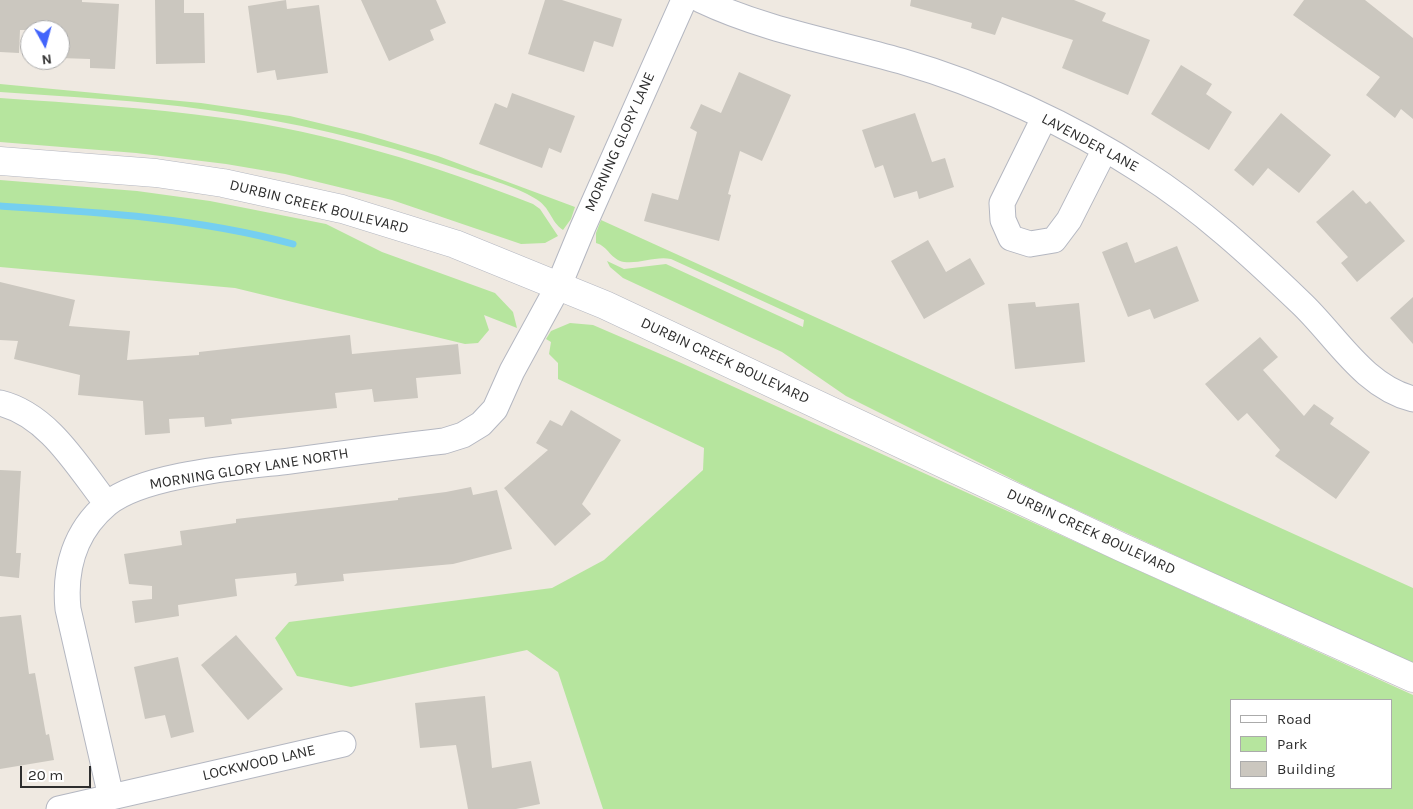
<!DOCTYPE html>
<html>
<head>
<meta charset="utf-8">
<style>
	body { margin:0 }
	#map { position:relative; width:1413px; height:809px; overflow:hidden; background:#efe9e1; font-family:Karla,sans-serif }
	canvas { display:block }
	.legend { position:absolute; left:1230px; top:699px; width:162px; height:90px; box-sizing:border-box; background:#fff; border:1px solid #ababab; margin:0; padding:6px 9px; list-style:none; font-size:15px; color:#2e2e2e }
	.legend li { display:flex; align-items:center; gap:10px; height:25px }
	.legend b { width:25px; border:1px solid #ababab }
	.north { position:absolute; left:20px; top:20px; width:50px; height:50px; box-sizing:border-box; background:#fff; border:1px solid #ababab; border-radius:50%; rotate:173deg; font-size:14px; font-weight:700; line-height:20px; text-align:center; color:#2e2e2e }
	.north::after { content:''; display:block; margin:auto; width:18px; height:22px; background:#4264fb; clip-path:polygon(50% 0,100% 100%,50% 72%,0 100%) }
	.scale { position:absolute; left:20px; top:766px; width:71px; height:22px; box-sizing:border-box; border:2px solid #2e2e2e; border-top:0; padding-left:6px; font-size:15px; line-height:18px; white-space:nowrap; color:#2e2e2e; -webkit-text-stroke:4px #fff; paint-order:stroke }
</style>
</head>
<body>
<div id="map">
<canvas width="1413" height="809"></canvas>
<ul class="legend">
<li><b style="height:6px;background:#fff"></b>Road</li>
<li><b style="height:14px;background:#b6e59e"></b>Park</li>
<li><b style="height:14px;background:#cbc7bf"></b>Building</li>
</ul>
<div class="north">N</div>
<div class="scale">20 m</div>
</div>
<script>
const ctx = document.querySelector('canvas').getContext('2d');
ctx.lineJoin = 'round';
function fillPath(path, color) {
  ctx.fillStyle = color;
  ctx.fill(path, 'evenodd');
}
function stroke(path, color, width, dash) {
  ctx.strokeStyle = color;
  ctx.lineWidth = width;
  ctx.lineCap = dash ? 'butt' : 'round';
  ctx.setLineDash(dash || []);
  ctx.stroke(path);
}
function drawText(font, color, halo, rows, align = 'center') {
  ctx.font = font + ' Karla,sans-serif';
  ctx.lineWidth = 4.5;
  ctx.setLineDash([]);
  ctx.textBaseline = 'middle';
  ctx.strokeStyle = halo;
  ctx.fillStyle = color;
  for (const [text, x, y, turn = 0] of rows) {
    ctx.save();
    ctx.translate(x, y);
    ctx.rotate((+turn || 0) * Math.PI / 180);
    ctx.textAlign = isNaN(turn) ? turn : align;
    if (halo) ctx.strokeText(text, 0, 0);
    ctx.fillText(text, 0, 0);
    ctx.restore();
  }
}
const green = new Path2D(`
	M 0,84 L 201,103 L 290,116 L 364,134 L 438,156 L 575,207 L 571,219 L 563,230 C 550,221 551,208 536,199 C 514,185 480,177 455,168 C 375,141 291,121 208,110 C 139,100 69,97 0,92 Z
	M 0,98 C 74,103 149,108 223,118 C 328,132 434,165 533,204 L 540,209 L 558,236 L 545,243 L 521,244 L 392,200 L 285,174 L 226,164 L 136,153 L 0,142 Z
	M 0,180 L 137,191 L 210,201 L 326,224 L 382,252 L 495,293 L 513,312 L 517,328 L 484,315 L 489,330 L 478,343 L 465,344 L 235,288 L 0,267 Z
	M 601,220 L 1413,588 L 1413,665 L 1040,493 L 846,396 L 782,352 L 623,278 L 610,267 L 607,261 L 624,269 L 666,264 L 803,327 L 804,320 L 671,259 C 655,256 640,264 624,262 C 611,260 608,246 596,243 L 596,233 Z
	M 570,323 L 593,325 L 679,362 L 1413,695 L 1413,809 L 603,809 L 558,672 L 527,650 L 351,687 L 297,676 L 275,638 L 289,622 L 552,588 L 604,560 L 703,470 L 704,448 L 558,379 L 558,363 L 549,354 L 551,342 L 546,339 L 551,331 ZM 1392,700 L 1392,788 L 1232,788 L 1232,700 Z`);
const stream = new Path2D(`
	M 0,206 C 98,212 199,218 293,244`);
const building = new Path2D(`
	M 0,0 L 82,0 L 82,2 L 119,4 L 115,69 L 90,68 L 90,59 L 60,58 L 60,30 L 20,30 L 19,53 L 0,52 Z
	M 155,0 L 184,0 L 184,13 L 204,13 L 205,63 L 156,64 Z
	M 286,0 L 287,9 L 319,5 L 328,73 L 277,80 L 275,70 L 257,73 L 248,6 Z
	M 361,0 L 436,0 L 446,23 L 430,30 L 434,40 L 389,61 Z
	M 545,0 L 562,0 L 622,19 L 613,47 L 594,41 L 584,72 L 528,54 Z
	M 911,0 L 1074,0 L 1106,13 L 1102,21 L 1150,40 L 1128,95 L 1062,68 L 1073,40 L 1002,17 L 995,35 L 971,28 L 972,23 L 910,6 Z
	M 1304,0 L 1365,0 L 1413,38 L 1413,119 L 1401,109 L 1395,118 L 1366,95 L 1380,77 L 1293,15 Z
	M 1181,65 L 1212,84 L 1206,94 L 1232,112 L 1209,150 L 1151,114 Z
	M 739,72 L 791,95 L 762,161 L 740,151 L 728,194 L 731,195 L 719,241 L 644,221 L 652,193 L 678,200 L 697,132 L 690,128 L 701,104 L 721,113 Z
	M 512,93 L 575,116 L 561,153 L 549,148 L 542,168 L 479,144 L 495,103 L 507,108 Z
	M 915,113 L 932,162 L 945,158 L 954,187 L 919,199 L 917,191 L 894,198 L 883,165 L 875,168 L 862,130 Z
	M 1281,113 L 1331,155 L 1299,193 L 1268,168 L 1253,186 L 1234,170 Z
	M 1353,190 L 1366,204 L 1370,201 L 1405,241 L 1357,282 L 1341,263 L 1348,257 L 1316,222 Z
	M 928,240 L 946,272 L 970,258 L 985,284 L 924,319 L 891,261 Z
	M 1127,242 L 1135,263 L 1177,246 L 1199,301 L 1154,319 L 1150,309 L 1128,317 L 1102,252 Z
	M 0,282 L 75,300 L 69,326 L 130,331 L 127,360 L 199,355 L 199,352 L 350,335 L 352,354 L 458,344 L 461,374 L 416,378 L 418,398 L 374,402 L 372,389 L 335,393 L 337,408 L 231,419 L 232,424 L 205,427 L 204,417 L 169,419 L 170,433 L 145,435 L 143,401 L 78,395 L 80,375 L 14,359 L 18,341 L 0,340 Z
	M 1413,297 L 1413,344 L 1390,318 Z
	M 1035,302 L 1036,307 L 1079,303 L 1085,362 L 1015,369 L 1008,304 Z
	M 1260,337 L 1278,357 L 1263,370 L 1304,416 L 1314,404 L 1334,418 L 1330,424 L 1370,452 L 1336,499 L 1275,456 L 1280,450 L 1247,413 L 1238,421 L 1205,384 Z
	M 571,410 L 621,440 L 582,504 L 591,514 L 555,546 L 504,488 L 548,450 L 536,443 L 550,420 L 562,426 Z
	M 0,470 L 21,471 L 16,553 L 21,553 L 19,578 L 0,576 Z
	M 471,487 L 473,495 L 497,490 L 512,549 L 453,564 L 343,574 L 344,581 L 294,586 L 297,583 L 296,573 L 235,579 L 237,596 L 178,605 L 179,616 L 135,623 L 132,601 L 152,599 L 152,586 L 129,584 L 124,554 L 182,545 L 180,531 L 236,523 L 236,519 L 398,500 L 398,498 L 446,492 Z
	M 21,615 L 29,674 L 35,673 L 46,735 L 49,734 L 54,760 L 0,769 L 0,617 Z
	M 236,635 L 283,689 L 248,720 L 201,665 Z
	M 178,657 L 194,732 L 171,738 L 165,715 L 145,719 L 134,667 Z
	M 485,696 L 492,768 L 531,761 L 540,804 L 516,809 L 468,809 L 456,745 L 420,748 L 415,703 Z`);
const minor = new Path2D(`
	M 701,0 C 764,30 834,42 901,61 C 984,85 1071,125 1143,172 C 1201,209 1251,255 1301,303 C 1336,336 1363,386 1413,399
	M 1044,118 L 1002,203 L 1003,220 L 1011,238 L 1030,244 L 1054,240 L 1069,220 L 1105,149
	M 0,403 C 49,415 78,467 107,504
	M 111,797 L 68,609 C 64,569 75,531 107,504 C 144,474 241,467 290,461 C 341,454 392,447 444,441 L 463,435 L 481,424 L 495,409 L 512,371 L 559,285 L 583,227 L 684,0
	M 59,809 L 343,744`);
const tertiary = new Path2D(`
	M 0,161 L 156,173 L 223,183 L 342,209 L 455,244 L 605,305 L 1121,547 L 1413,678`);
const streetNames = [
	["MORNING GLORY LANE",620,142,-66],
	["LAVENDER LANE",1090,143,28],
	["DURBIN CREEK BOULEVARD",319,207,14],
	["DURBIN CREEK BOULEVARD",725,361,25],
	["MORNING GLORY LANE NORTH",249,469,-9],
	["DURBIN CREEK BOULEVARD",1091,532,25],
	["LOCKWOOD LANE",259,763,-13]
];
fillPath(green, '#b6e59e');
stroke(stream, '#75cff0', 7);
fillPath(building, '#cbc7bf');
stroke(minor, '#b4b7c1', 27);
stroke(tertiary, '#b4b7c1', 29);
stroke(minor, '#fff', 25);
stroke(tertiary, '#fff', 28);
drawText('15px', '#2e2e2e', '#fff', streetNames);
</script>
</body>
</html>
